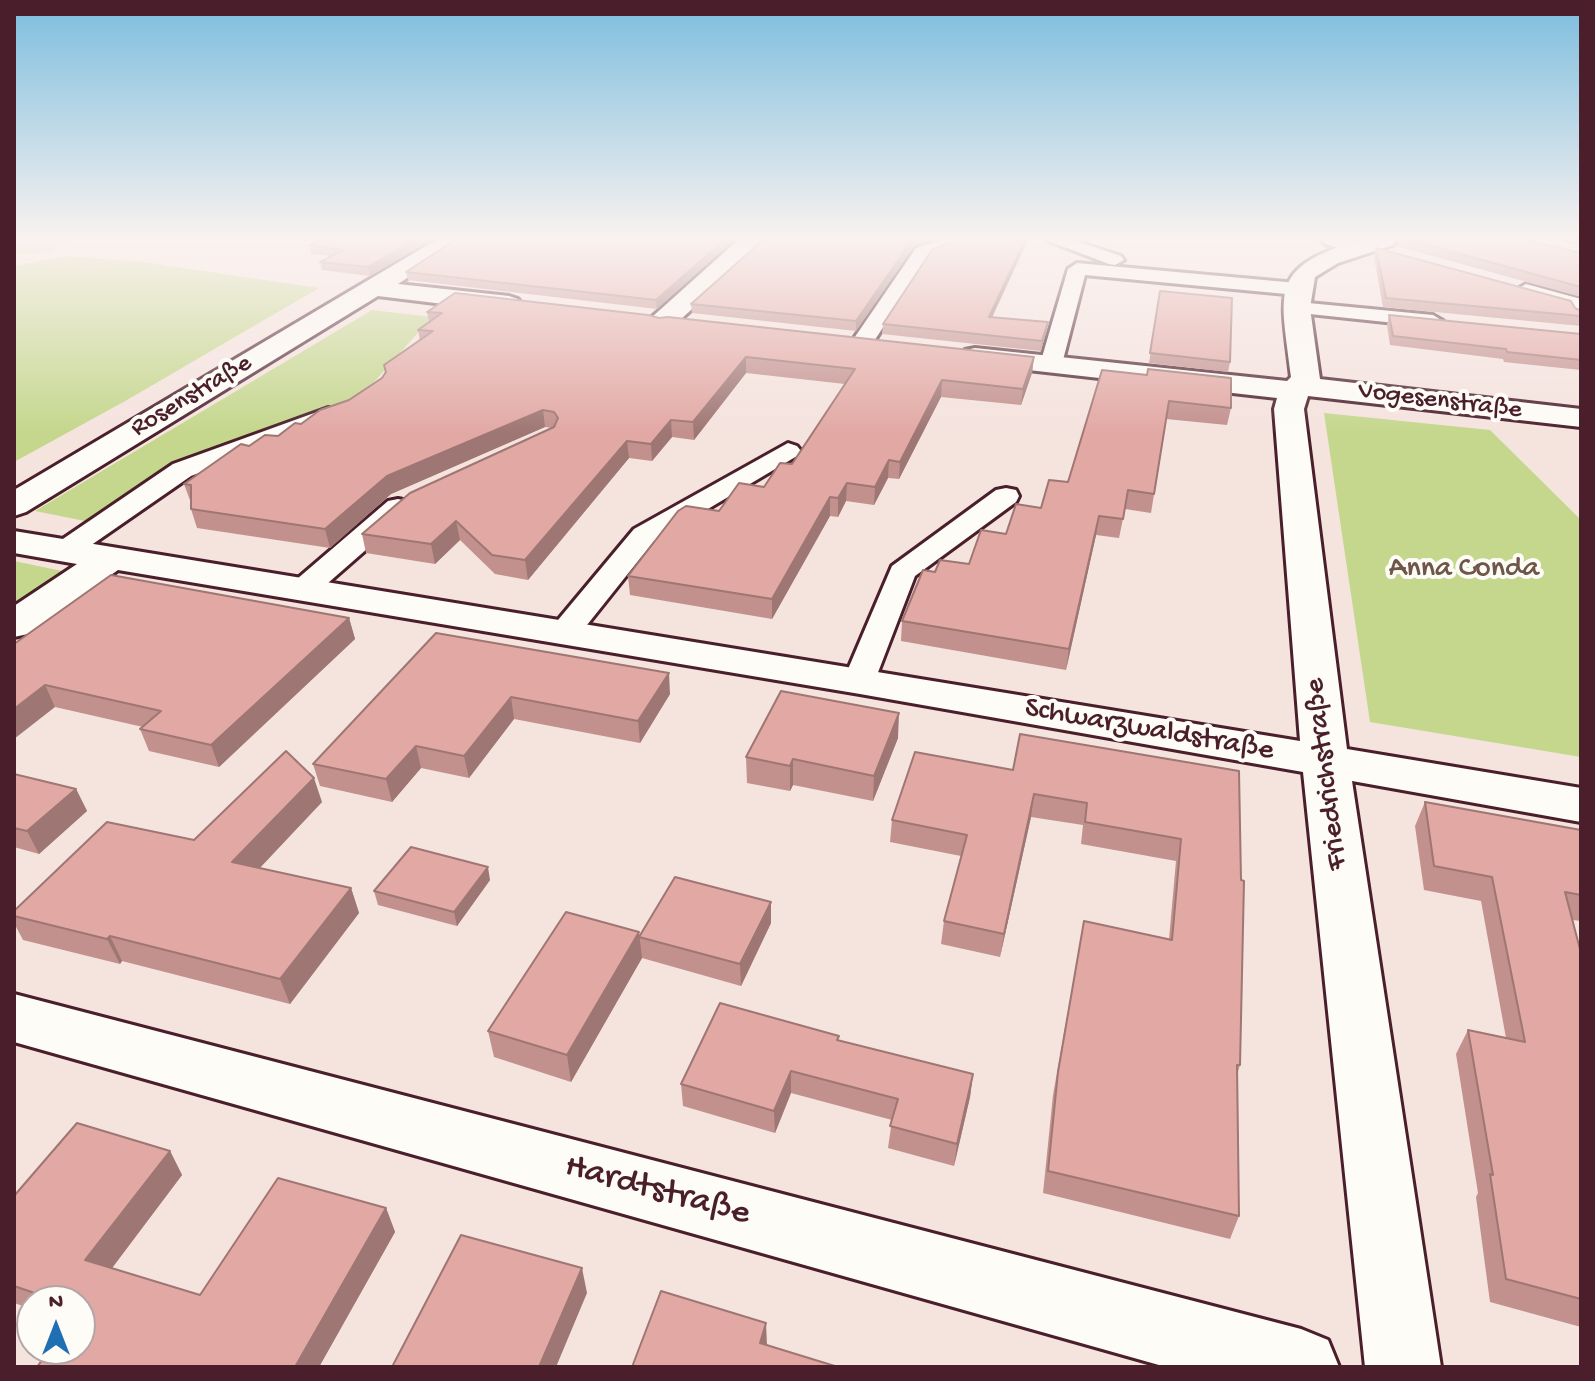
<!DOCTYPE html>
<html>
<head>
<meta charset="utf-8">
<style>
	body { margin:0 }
	#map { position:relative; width:1595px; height:1381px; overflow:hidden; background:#f5e3de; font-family:"Gochi Hand",sans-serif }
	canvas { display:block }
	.frame { position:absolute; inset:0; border:16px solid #4a1f2b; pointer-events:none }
	.north { position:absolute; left:16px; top:1285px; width:80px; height:80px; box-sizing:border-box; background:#fdfcf7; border:2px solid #b5a4a5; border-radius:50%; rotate:0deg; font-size:22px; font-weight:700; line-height:32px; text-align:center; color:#4a1f2b }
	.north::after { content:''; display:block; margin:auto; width:28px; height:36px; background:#1f6fb2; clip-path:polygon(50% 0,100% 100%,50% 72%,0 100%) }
</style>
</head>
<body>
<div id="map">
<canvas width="1595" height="1381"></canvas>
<div class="frame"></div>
<div class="north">N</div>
</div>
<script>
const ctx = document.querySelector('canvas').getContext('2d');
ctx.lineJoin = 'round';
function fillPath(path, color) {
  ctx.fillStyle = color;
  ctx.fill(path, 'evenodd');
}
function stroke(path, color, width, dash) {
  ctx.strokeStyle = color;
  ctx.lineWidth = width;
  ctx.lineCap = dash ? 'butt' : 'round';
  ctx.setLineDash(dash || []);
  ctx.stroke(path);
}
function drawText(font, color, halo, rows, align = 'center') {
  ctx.font = font + ' "Gochi Hand",sans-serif';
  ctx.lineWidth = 8;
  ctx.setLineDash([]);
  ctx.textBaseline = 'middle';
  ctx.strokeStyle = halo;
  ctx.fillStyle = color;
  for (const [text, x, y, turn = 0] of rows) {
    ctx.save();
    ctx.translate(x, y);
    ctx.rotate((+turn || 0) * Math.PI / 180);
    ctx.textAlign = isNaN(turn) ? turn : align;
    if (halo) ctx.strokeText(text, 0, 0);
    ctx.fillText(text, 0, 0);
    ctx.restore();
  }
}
const green = new Path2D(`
	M 14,240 L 60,240 L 67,243 L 49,252 L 14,255 Z
	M 66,256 L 143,262 L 319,288 L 127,400 L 14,462 L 14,266 Z
	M 372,310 L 432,317 L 375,381 L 350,401 L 177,466 L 100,524 L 35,511 Z
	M 1324,413 L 1490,430 L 1581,520 L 1581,757 L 1370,722 Z
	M 14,561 L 67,572 L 14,609 Z`);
const lane = new Path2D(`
	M 941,240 L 969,240 L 929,256 L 869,349 L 853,349 L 850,344 L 916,248 Z
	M 1046,240 L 1073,240 L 1121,256 L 1124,260 L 1115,265 L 1109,264 Z
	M 1322,240 L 1351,240 L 1370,249 L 1361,254 L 1325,244 Z
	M 1077,263 L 1297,283 L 1307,289 L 1297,295 L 1085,275 L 1062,364 L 1051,371 L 1043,369 L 1040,364 L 1068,269 Z
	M 1526,284 L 1581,299 L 1581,318 L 1574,316 L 1569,308 L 1519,294 L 1516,290 Z
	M 1298,302 L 1433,315 L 1443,321 L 1433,327 L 1291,312 L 1288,308 L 1291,304 Z
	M 328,408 L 336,410 L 340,415 L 336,420 L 191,476 L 74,557 L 64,560 L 54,557 L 50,551 L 54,545 L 173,464 Z
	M 788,443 L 797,446 L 801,451 L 797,456 L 654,541 L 575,640 L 564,643 L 553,640 L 548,633 L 553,626 L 634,529 Z
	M 1006,488 L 1016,490 L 1019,496 L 1016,502 L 915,576 L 872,688 L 860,691 L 848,688 L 843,681 L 892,566 L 996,490 Z
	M 398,499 L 408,501 L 412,507 L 408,513 L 312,597 L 301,600 L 290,597 L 286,591 L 290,585 L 388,501 Z`);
const street = new Path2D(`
	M 436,240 L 464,240 L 398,284 L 509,296 L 518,299 L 522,304 L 518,309 L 509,312 L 378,296 L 26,512 L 14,516 L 14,490 Z
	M 738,240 L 768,240 L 670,329 L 652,329 L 648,323 L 652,317 Z
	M 1360,240 L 1396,240 L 1393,245 L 1338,263 L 1315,277 L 1310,308 L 1320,379 L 1581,409 L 1581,427 L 1308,396 L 1304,409 L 1347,749 L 1581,788 L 1581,822 L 1352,781 L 1441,1367 L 1365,1367 L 1303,772 L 860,694 L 118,570 L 28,634 L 14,637 L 14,606 L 77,564 L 14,553 L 14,531 L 1300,741 L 1274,409 L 1277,398 L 975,364 L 965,362 L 961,356 L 965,350 L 975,348 L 1287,381 L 1291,377 C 1281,290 1267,268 1360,240 Z
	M 14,994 L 1301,1329 L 1328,1340 L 1339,1367 L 1166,1367 L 14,1042 Z`);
const wall = new Path2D(`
	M 318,240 L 430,240 L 370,276 L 322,270 L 320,262 L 331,256 L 311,254 L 309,245 Z
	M 455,240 L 733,240 L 657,309 L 408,280 L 406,272 Z
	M 763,240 L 931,240 L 914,246 L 856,331 L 692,313 L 691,304 Z
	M 956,240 L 1028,240 L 992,317 L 1048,322 L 1046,332 L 1041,351 L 882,334 L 883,324 Z
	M 1398,240 L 1526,240 L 1581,253 L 1581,297 L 1396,246 Z
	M 1557,240 L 1581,240 L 1581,247 Z
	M 1376,248 L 1581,311 L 1581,326 L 1383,307 L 1374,257 Z
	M 1160,291 L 1230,362 L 1228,372 L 1149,363 Z
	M 427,312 L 659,318 L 1034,357 L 1032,373 L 1021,405 L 941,397 L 899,479 L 888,478 L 874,505 L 846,501 L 838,517 L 830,516 L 772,619 L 630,595 L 628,576 L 719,511 L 764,487 L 792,464 L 845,384 L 746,373 L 694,440 L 672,437 L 652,461 L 629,458 L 528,580 L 495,574 L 460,540 L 435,564 L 366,553 L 362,534 L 552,428 L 545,427 L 391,494 L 330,548 L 197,528 L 191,509 L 191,503 L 184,484 L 249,446 L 278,436 L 301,424 L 349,400 L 382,378 L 385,373 L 384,365 L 420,341 L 418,330 L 429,322 Z
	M 1389,315 L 1581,334 L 1581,370 L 1504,362 L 1503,359 L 1390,345 L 1387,325 Z
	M 1102,370 L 1231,408 L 1227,425 L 1166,419 L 1151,513 L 1125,509 L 1119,538 L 1096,535 L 1066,670 L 901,641 L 902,621 L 935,572 L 969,564 L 1006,534 L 1041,508 L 1068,482 Z
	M 349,618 L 355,639 L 219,767 L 149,751 L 140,729 L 143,727 L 55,707 L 14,644 Z
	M 436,633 L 670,694 L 640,743 L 514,719 L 469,778 L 421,768 L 392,802 L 320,786 L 313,764 Z
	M 898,738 L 873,801 L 793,785 L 790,791 L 747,783 L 746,757 Z
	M 1013,770 L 1239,771 L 1240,1065 L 1237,1075 L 1239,1216 L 1230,1239 L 1043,1193 L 1053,1095 L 1084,921 L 1169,939 L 1176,861 L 1081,844 L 1083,825 L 1031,817 L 1000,957 L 941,944 L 944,921 L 961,856 L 890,842 L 892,820 Z
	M 14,774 L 76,789 L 87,811 L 39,854 L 14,847 Z
	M 322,802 L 259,868 L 351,888 L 359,913 L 290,1004 L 122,961 L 120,964 L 23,940 L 14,923 L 14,911 L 194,840 Z
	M 1425,802 L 1581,830 L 1581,921 L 1572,920 L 1581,953 L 1581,1327 L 1490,1302 L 1476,1197 L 1478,1193 L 1456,1054 L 1468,1030 L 1506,1038 L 1481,901 L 1424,890 L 1415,826 Z
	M 490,880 L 457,926 L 378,905 L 374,891 Z
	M 771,902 L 771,923 L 741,986 L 642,958 L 571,1082 L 494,1057 L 488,1031 L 639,932 L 639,937 Z
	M 838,1040 L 973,1074 L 970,1097 L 954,1166 L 888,1148 L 892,1120 L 791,1093 L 775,1133 L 683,1106 L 681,1084 Z
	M 170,1151 L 182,1175 L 112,1268 L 200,1295 L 386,1208 L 395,1232 L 319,1367 L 37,1367 L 80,1349 L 80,1301 L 32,1301 L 32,1309 L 14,1303 L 14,1196 Z`);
const shadedWall = new Path2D(`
	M 414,240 L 430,240 L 370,276 L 368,267 Z
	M 724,240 L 733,240 L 657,309 L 656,300 Z
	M 912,240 L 931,240 L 914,246 L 856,331 L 856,321 Z
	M 1025,240 L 1028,240 L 988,326 L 989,317 Z
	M 1048,322 L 1046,332 L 1041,351 L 1042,341 Z
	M 746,357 L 746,373 L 694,440 L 693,422 Z
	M 1034,357 L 1032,373 L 1021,405 L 1023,389 Z
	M 942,380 L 941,397 L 899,479 L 900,462 Z
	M 543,410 L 545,427 L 391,494 L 330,548 L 325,529 L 387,476 Z
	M 671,420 L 672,437 L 652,461 L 651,444 Z
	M 627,441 L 629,458 L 528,580 L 525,560 Z
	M 889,460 L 888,478 L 874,505 L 875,487 Z
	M 847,483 L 846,501 L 838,517 L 838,498 Z
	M 830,497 L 830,516 L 772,619 L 772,599 Z
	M 1099,516 L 1096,535 L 1066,670 L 1069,649 Z
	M 456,521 L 460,540 L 435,564 L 431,544 Z
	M 349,618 L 355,639 L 219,767 L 211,745 Z
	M 669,673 L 670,694 L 640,743 L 638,721 Z
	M 45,685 L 55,707 L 14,739 L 14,709 Z
	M 511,697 L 514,719 L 469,778 L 464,756 Z
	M 899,713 L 898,738 L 873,801 L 874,776 Z
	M 416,746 L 421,768 L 392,802 L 386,779 Z
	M 793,759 L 793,785 L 790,791 L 790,766 Z
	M 314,778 L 322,802 L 242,887 L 232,862 Z
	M 76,789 L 87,811 L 39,854 L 27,831 Z
	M 1034,794 L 1031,817 L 1000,957 L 1004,934 Z
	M 488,867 L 490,880 L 457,926 L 454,912 Z
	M 351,888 L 359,913 L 290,1004 L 280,979 Z
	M 771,902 L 771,923 L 741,986 L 740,964 Z
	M 639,932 L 642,958 L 571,1082 L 567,1055 Z
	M 110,936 L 122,961 L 120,964 L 107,939 Z
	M 791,1071 L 791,1093 L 775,1133 L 774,1111 Z
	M 973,1074 L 970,1097 L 954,1166 L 957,1144 Z
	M 170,1151 L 182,1175 L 100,1284 L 85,1260 Z
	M 386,1208 L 395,1232 L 319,1367 L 295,1367 Z
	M 582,1268 L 587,1293 L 556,1367 L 539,1367 Z
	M 766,1323 L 767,1345 L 760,1343 Z`);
const building = new Path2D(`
	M 318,240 L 414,240 L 368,267 L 320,262 L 343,250 L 309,245 Z
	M 455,240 L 724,240 L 656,300 L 406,272 Z
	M 763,240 L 912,240 L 856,321 L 691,304 Z
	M 956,240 L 1025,240 L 989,317 L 1048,322 L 1042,341 L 883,324 L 932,250 Z
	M 1409,240 L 1526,240 L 1581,253 L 1581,287 Z
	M 1376,248 L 1571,301 L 1575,308 L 1581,311 L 1581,316 L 1386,298 Z
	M 1160,291 L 1232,298 L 1230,362 L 1150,353 Z
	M 455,293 L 648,315 L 659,318 L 668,317 L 1034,357 L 1023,389 L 942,380 L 900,462 L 889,460 L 875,487 L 847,483 L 838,498 L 830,497 L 772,599 L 628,576 L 678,511 L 686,506 L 719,511 L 739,483 L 764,487 L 780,463 L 792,464 L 855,369 L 746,357 L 693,422 L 671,420 L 651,444 L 627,441 L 525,560 L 492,555 L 456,521 L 431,544 L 362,534 L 410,493 L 554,427 L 558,418 L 554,412 L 543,410 L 387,476 L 325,529 L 191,509 L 191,485 L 184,484 L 241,444 L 249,446 L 265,435 L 278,436 L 295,423 L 301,424 L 320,410 L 349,400 L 382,378 L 386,372 L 384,365 L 433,331 L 418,330 L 442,313 L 427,312 Z
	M 1389,315 L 1581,334 L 1581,360 L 1507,352 L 1506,349 L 1393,336 Z
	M 1148,369 L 1231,378 L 1231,408 L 1169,401 L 1154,494 L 1128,490 L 1123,519 L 1099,516 L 1069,649 L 902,621 L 923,570 L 935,572 L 940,560 L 969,564 L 981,530 L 1006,534 L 1016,504 L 1041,508 L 1049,480 L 1068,482 L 1102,370 L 1147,375 Z
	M 111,575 L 349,618 L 211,745 L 140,729 L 161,711 L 45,685 L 14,709 L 14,644 Z
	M 436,633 L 669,673 L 638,721 L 511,697 L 464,756 L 416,746 L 386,779 L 313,764 Z
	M 781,691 L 899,713 L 874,776 L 793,759 L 790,766 L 746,757 Z
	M 1020,734 L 1239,771 L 1241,880 L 1244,881 L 1240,1065 L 1237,1065 L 1239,1216 L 1048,1171 L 1058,1072 L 1084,921 L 1172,940 L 1181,839 L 1085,822 L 1087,803 L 1034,794 L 1004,934 L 944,921 L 967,835 L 892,820 L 915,752 L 1013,770 Z
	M 286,751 L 314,778 L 232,862 L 351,888 L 280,979 L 110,936 L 107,939 L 14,916 L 14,911 L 107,822 L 194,840 Z
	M 14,774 L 76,789 L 27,831 L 14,828 Z
	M 1425,802 L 1581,830 L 1581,895 L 1565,892 L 1581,953 L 1581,1299 L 1506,1279 L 1490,1174 L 1493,1175 L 1468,1030 L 1525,1042 L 1492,877 L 1434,866 Z
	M 411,847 L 488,867 L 454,912 L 374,891 Z
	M 675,877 L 771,902 L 740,964 L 639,937 Z
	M 566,912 L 639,932 L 567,1055 L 488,1031 Z
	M 720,1003 L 839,1036 L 837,1040 L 973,1074 L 957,1144 L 890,1126 L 898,1099 L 791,1071 L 774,1111 L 681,1084 Z
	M 77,1123 L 170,1151 L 85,1260 L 200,1295 L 278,1178 L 386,1208 L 295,1367 L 37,1367 L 50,1349 L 80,1349 L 80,1301 L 58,1301 L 14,1286 L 14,1196 Z
	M 461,1235 L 582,1268 L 539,1367 L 392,1367 Z
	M 661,1291 L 766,1323 L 760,1343 L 838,1367 L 632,1367 Z`);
const farStreetnames = [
	["Rosenstraße",192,397,-31],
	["Vogesenstraße",1440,402,7]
];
const parkNames = [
	["Anna Conda",1464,570]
];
const streetNames = [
	["Schwarzwaldstraße",1149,731,10],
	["Friedrichstraße",1328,774,-97]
];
const nearStreetnames = [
	["Hardtstraße",657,1192,15]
];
fillPath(green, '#c4d78c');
stroke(lane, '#4a1f2b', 6);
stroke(street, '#4a1f2b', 6);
fillPath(lane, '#fdfcf7');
fillPath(street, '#fdfcf7');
fillPath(wall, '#c2908d');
fillPath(shadedWall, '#9e7673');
fillPath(building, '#e2a8a4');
stroke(building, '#9e7673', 2);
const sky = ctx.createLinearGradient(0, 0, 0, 434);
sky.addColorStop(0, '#7bbdde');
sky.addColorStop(0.55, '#faf2f0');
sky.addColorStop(1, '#faf2f000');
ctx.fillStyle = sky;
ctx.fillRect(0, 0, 1595, 434);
drawText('26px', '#4a1f2b', '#fdfcf7', farStreetnames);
drawText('30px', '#6f5648', '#fdfcf7', parkNames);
drawText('30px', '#4a1f2b', '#fdfcf7', streetNames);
drawText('36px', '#4a1f2b', '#fdfcf7', nearStreetnames);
</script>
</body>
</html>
